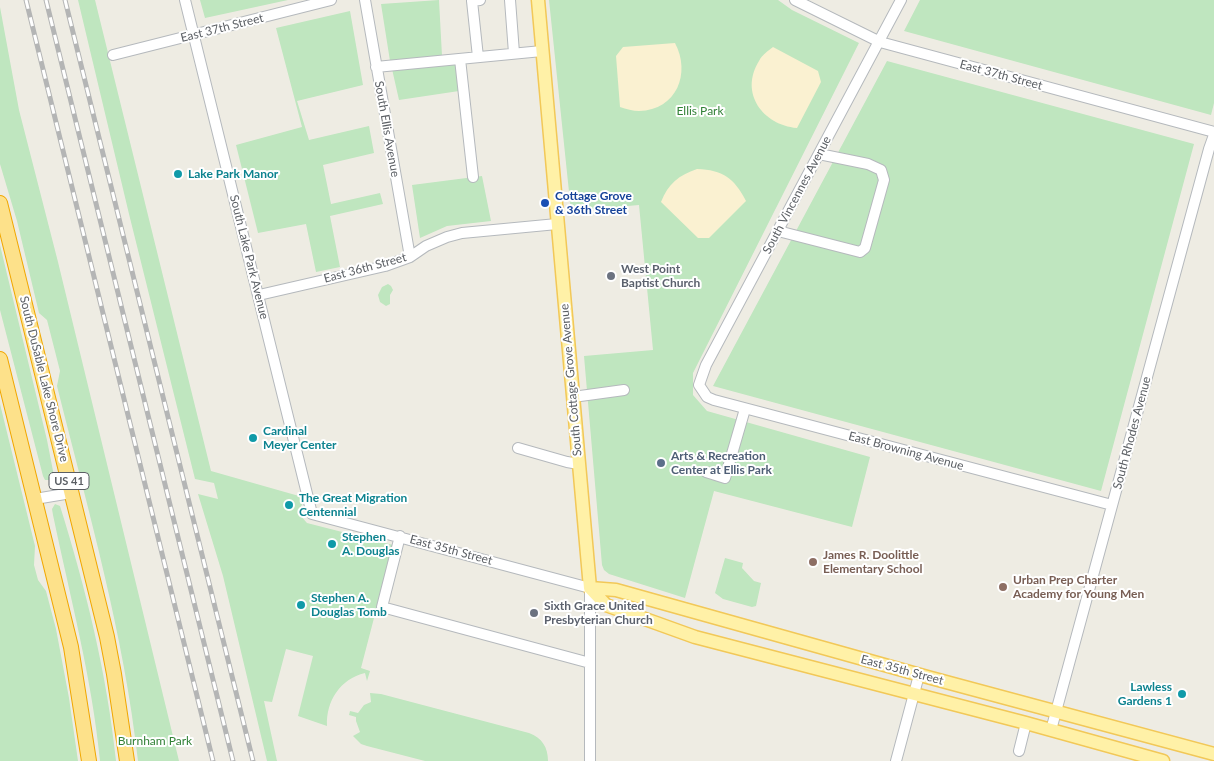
<!DOCTYPE html>
<style>
body{margin:0}
canvas{display:block;background:#eeece3}
</style>
<canvas width="1214" height="761"></canvas>
<script>
const ctx = document.querySelector('canvas').getContext('2d');
ctx.lineJoin = 'round';
function fillPath(path, color) { ctx.fillStyle = color; ctx.fill(path, 'evenodd'); }
function trace(path, color, width, dash) { ctx.strokeStyle = color; ctx.lineWidth = width; ctx.lineCap = dash ? 'butt' : 'round'; ctx.setLineDash(dash || []); ctx.stroke(path); }
function write(font, color, halo, rows, align = 'center') {
  ctx.font = font + ' Lato,sans-serif'; ctx.lineWidth = 4; ctx.setLineDash([]); ctx.textBaseline = 'middle'; ctx.strokeStyle = halo; ctx.fillStyle = color; for (const [text, x, y, turn = 0] of rows) {
    ctx.save(); ctx.translate(x, y); ctx.rotate((+turn || 0) * Math.PI / 180); ctx.textAlign = isNaN(turn) ? turn : align; if (halo) ctx.strokeText(text, 0, 0); ctx.fillText(text, 0, 0); ctx.restore();
  }
}
fillPath(new Path2D(`
 M 78,0 L 95,0 L 211,471 L 306,498 L 300,508 L 300,515 L 307,523 L 393,545 L 361,668 L 370,671 L 367,681 L 365,673 C 340,679 326,701 327,726 L 298,716 L 313,656 L 286,649 L 272,702 L 264,701 L 277,761 L 267,761 L 223,576 L 198,494 L 218,499 L 214,483 L 195,479 L 129,214 Z
 M 200,0 L 288,0 L 205,18 Z
 M 439,0 L 442,56 L 390,61 L 381,4 Z
 M 549,0 L 778,0 L 792,10 L 859,43 L 693,373 L 693,395 L 707,411 L 870,457 L 852,527 L 714,491 L 685,598 L 609,574 L 604,570 L 602,565 L 584,356 L 653,350 L 639,205 L 571,211 Z
 M 920,0 L 1214,0 L 1214,103 L 1211,115 L 904,31 Z
 M 0,7 L 19,110 L 58,262 L 179,761 L 138,761 C 124,634 88,510 57,386 L 60,371 L 47,320 L 39,313 L 17,221 L 0,164 Z
 M 350,11 L 363,85 L 297,101 L 309,140 L 369,126 L 374,153 L 323,165 L 331,204 L 380,193 L 383,204 L 330,216 L 340,267 L 316,272 L 306,224 L 258,233 L 236,145 L 302,127 L 276,28 Z
 M 887,61 L 1194,144 L 1101,491 L 713,386 Z
 M 456,63 L 459,91 L 399,100 L 392,69 Z
 M 482,176 L 491,221 L 447,226 L 420,238 L 412,185 Z
 M 0,245 L 47,440 L 54,476 L 52,480 L 45,480 L 43,476 L 0,310 Z
 M 388,284 L 391,286 L 393,290 L 390,295 L 390,304 L 386,306 L 380,302 L 378,295 L 382,287 Z
 M 0,404 L 35,546 L 34,565 L 38,580 L 46,591 L 56,629 L 69,698 L 78,761 L 0,761 Z
 M 55,504 L 60,506 C 86,589 107,674 116,761 L 100,761 C 92,678 70,597 53,515 L 52,509 Z
 M 725,558 L 743,563 L 742,568 L 754,581 L 761,583 L 756,606 L 752,607 L 723,599 L 715,593 Z
 M 370,693 L 381,694 L 529,733 C 542,738 548,747 548,761 L 425,761 L 367,746 L 361,744 L 353,736 L 360,732 L 356,721 L 356,717 L 349,715 L 350,711 L 358,713 L 364,705 L 371,702 Z`), '#bfe6bf');
fillPath(new Path2D(`
 M 675,43 C 691,73 677,110 639,111 C 633,111 626,109 620,107 L 616,56 L 623,47 Z
 M 773,47 L 818,71 L 821,82 L 797,128 C 763,125 739,93 759,61 C 762,55 768,51 773,47 Z
 M 697,169 C 723,170 734,178 746,201 L 709,238 L 698,238 L 661,202 C 668,184 679,175 697,169 Z`), '#faf1d1');
const minor = new Path2D(`
 M 185,0 L 312,514 L 590,588 L 590,761
 M 365,0 L 410,257
 M 510,0 L 514,53
 M 795,0 L 880,42 L 1214,132
 M 901,0 L 706,365 L 699,385 L 707,397 L 714,400 L 1112,505
 M 113,55 L 331,0
 M 478,57 L 472,1 L 480,0
 M 460,59 L 473,177
 M 376,67 L 542,51
 M 778,231 L 860,252 L 865,248 L 884,180 L 881,170 L 868,164 L 819,154
 M 259,295 L 385,266 L 410,257 L 426,246 L 447,237 L 462,233 L 557,224
 M 573,397 L 624,390
 M 518,448 L 567,462 L 579,464
 M 706,472 L 725,478 L 745,409
 M 35,499 L 71,493
 M 400,536 L 382,607 L 590,663
 M 1051,730 L 1209,149 L 1214,135
 M 1019,751 L 1026,723
 M 896,761 L 919,675`);
const major = new Path2D(`
 M 538,0 L 590,588
 M 590,588 L 616,590 L 931,678 L 1214,754
 M 590,588 L 606,605 L 695,637 L 1026,723 L 1163,761`);
const highway = new Path2D(`
 M 0,203 L 107,637 L 114,674 L 127,761
 M 0,359 L 71,647 L 89,761`);
trace(minor, '#b5b9bd', 12);
trace(major, '#f2c858', 15);
trace(highway, '#f1a700', 16);
trace(minor, '#fff', 10);
trace(major, '#fff1a7', 12);
trace(highway, '#fde18a', 14);
const rail = new Path2D(`
 M 26,0 L 213,761
 M 46,0 L 233,761
 M 65,0 L 253,761`);
trace(rail, '#b4b5b5', 5);
trace(rail, '#fff', 3, [9]);
for (const [x, y, r, color] of [
 [178,174,5,"#0f9aa8"],
 [545,203,5,"#1a4fb4"],
 [611,276,5,"#6b7280"],
 [253,438,5,"#0f9aa8"],
 [661,463,5,"#5c6f8a"],
 [289,505,5,"#0f9aa8"],
 [332,544,5,"#0f9aa8"],
 [813,562,5,"#8d6e63"],
 [1003,587,5,"#8d6e63"],
 [301,605,5,"#0f9aa8"],
 [534,613,5,"#6b7280"],
 [1182,694,5,"#0f9aa8"]
]) { const dot = new Path2D(); dot.arc(x, y, r, 0, 2 * Math.PI); ctx.fillStyle = color; ctx.fill(dot); trace(dot, '#fff', 2); }
for (const [x, y, w] of [
 [69,481,40]
]) { const box = new Path2D(); box.roundRect(x - w / 2, y - 8.5, w, 17, 4); ctx.fillStyle = '#fff'; ctx.fill(box); trace(box, '#5b5f64', 1); }
write('bold 11px', '#5b5f64', null, [
 ["US 41",69,481]
]);
write('12px', '#5b5f64', '#fff', [
 ["East 37th Street",222,28,-14],
 ["East 37th Street",1001,75,15],
 ["South Ellis Avenue",387,129,80],
 ["South Vincennes Avenue",797,195,-62],
 ["South Lake Park Avenue",249,257,76],
 ["East 36th Street",365,268,-15],
 ["South DuSable Lake Shore Drive",44,379,76],
 ["South Cottage Grove Avenue",571,380,-95],
 ["South Rhodes Avenue",1132,433,-75],
 ["East Browning Avenue",906,451,15],
 ["East 35th Street",451,550,15],
 ["East 35th Street",902,670,15]
]);
write('12px', '#338238', '#fff', [
 ["Ellis Park",700,111],
 ["Burnham Park",155,741]
]);
write('bold 12px', '#0d838f', '#fff', [
 ["Lake Park Manor",188,174],
 ["Cardinal",263,431],
 ["Meyer Center",263,445],
 ["The Great Migration",299,498],
 ["Centennial",299,512],
 ["Stephen",342,537],
 ["A. Douglas",342,551],
 ["Stephen A.",311,598],
 ["Douglas Tomb",311,612],
 ["Lawless",1172,687,"right"],
 ["Gardens 1",1172,701,"right"]
], 'left');
write('bold 12px', '#164399', '#fff', [
 ["Cottage Grove",555,196],
 ["& 36th Street",555,210]
], 'left');
write('bold 12px', '#5b616d', '#fff', [
 ["West Point",621,269],
 ["Baptist Church",621,283],
 ["Sixth Grace United",544,606],
 ["Presbyterian Church",544,620]
], 'left');
write('bold 12px', '#4e5e75', '#fff', [
 ["Arts & Recreation",671,456],
 ["Center at Ellis Park",671,470]
], 'left');
write('bold 12px', '#785e54', '#fff', [
 ["James R. Doolittle",823,555],
 ["Elementary School",823,569],
 ["Urban Prep Charter",1013,580],
 ["Academy for Young Men",1013,594]
], 'left');
</script>
